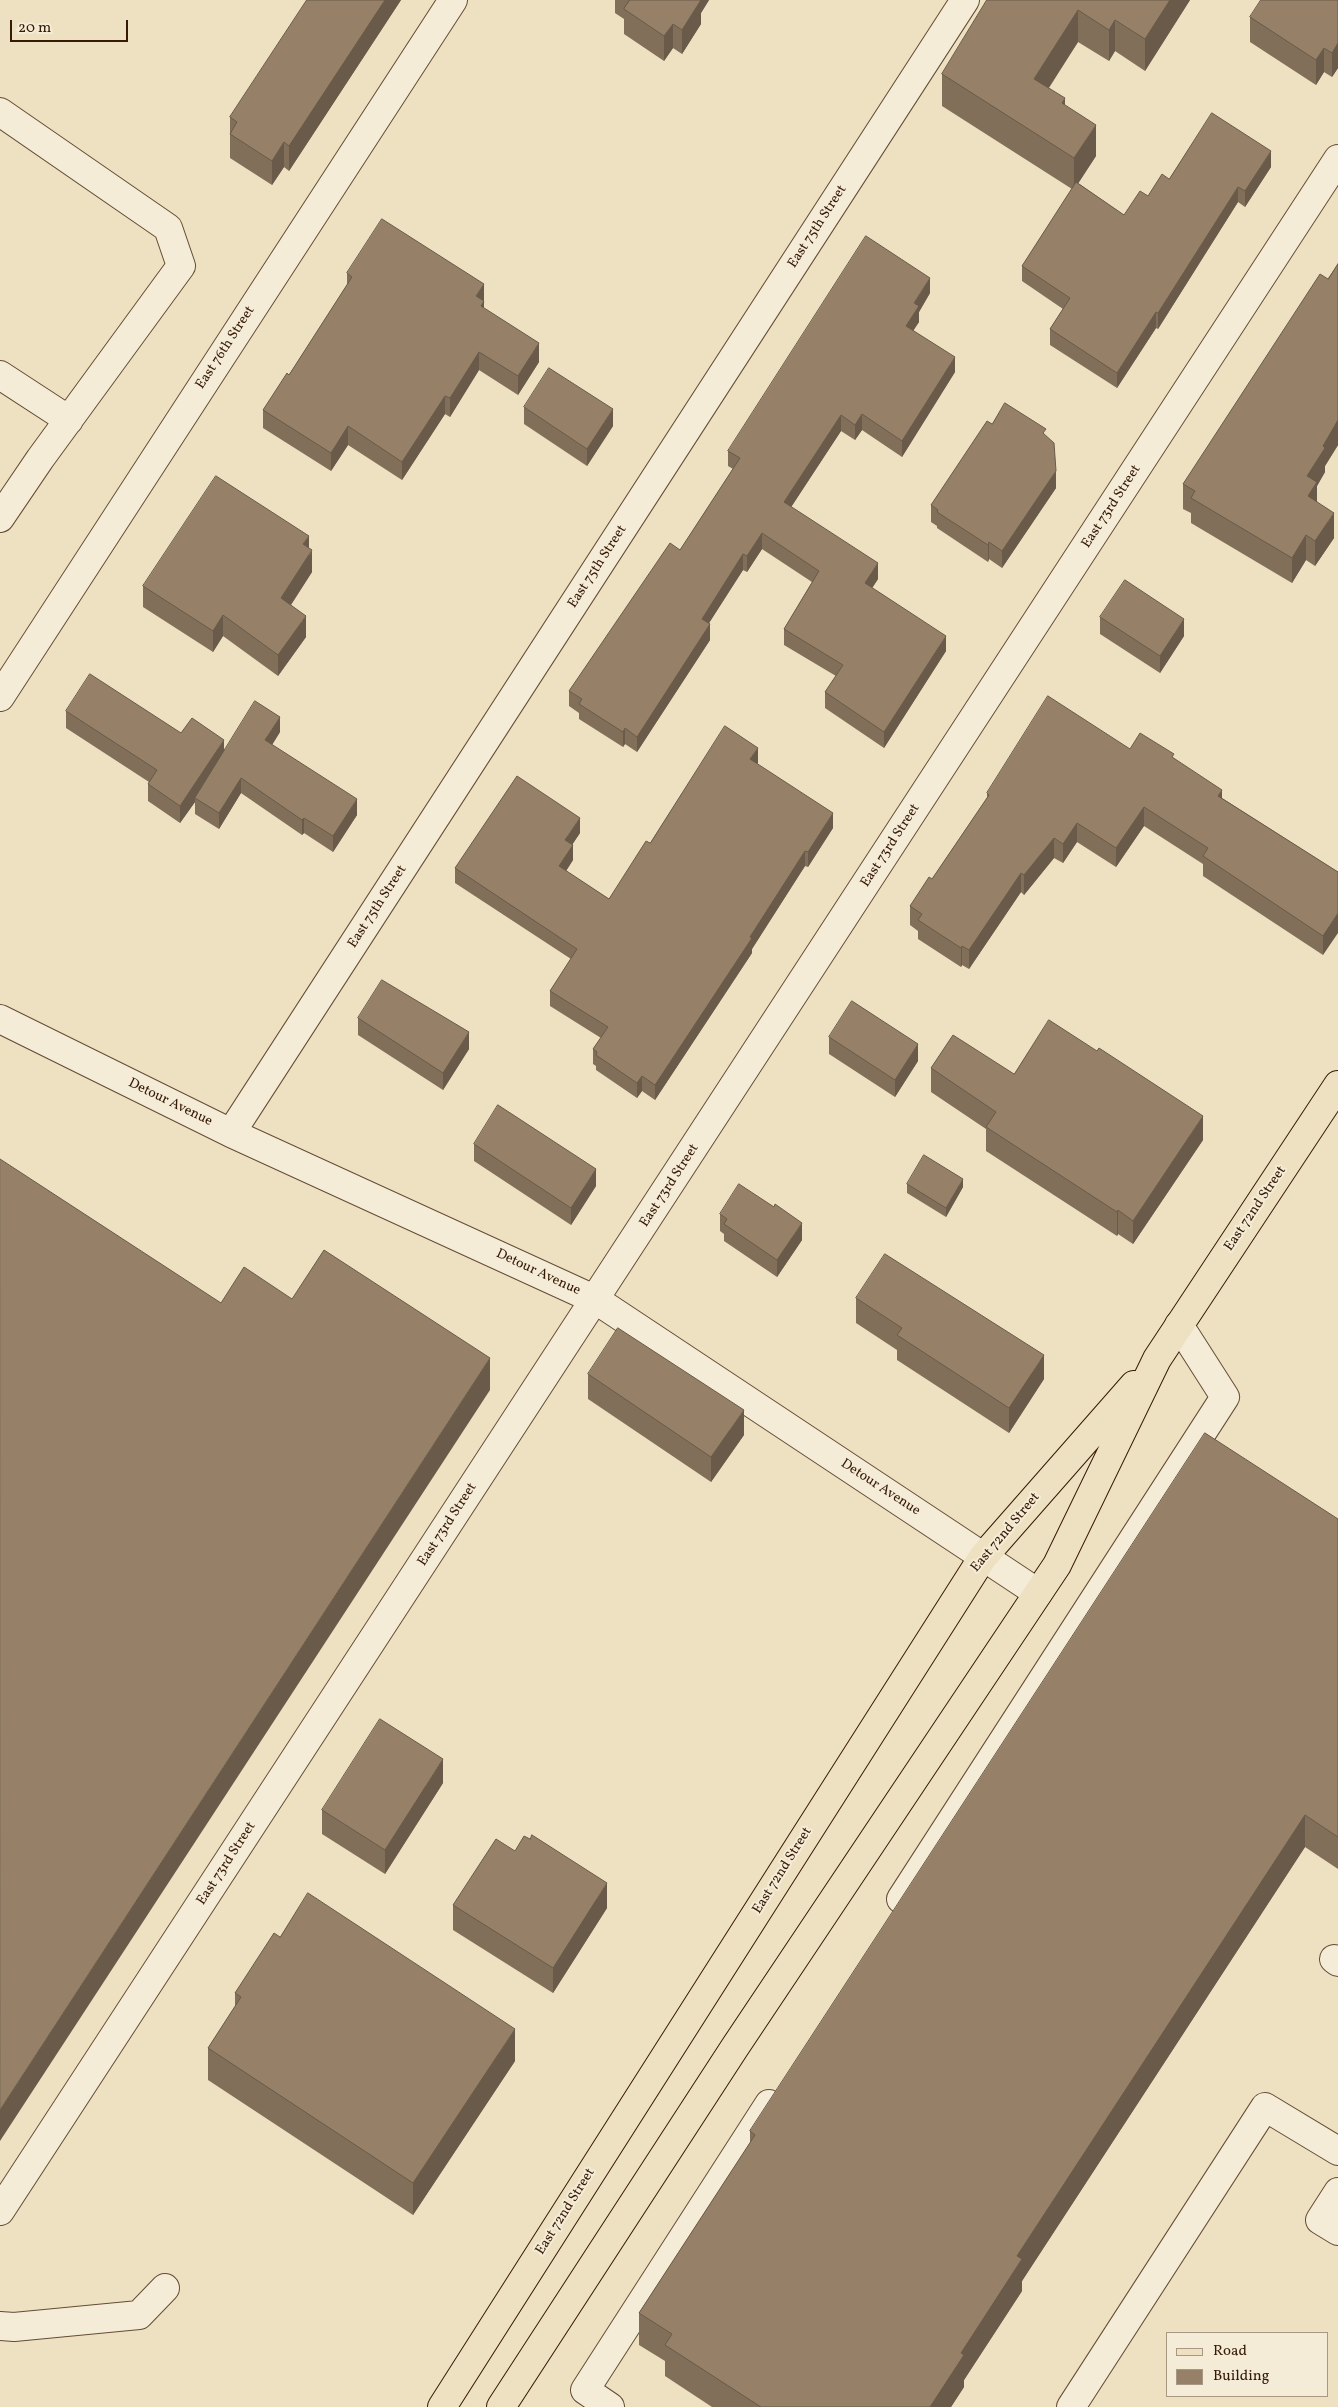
<!DOCTYPE html>
<style>
body{margin:0}
#map{position:relative;width:1338px;height:2407px;overflow:hidden;background:#eee1c2;font-family:Vollkorn,serif}
canvas{display:block}
.legend{position:absolute;left:1166px;top:2332px;width:162px;height:65px;box-sizing:border-box;background:#f4ecd7;border:1px solid #a89883;margin:0;padding:6px 9px;list-style:none;font-size:15px;color:#361a06}
.legend li{display:flex;align-items:center;gap:10px;height:25px}
.legend b{width:25px;border:1px solid #a89883}
.scale{position:absolute;left:10px;top:20px;width:118px;height:22px;box-sizing:border-box;border:2px solid #361a06;border-top:0;padding-left:6px;font-size:15px;line-height:18px;white-space:nowrap;color:#361a06;-webkit-text-stroke:4px #f4ecd7;paint-order:stroke}
</style>
<div id="map">
<canvas width="1338" height="2407"></canvas>
<ul class="legend">
<li><b style="height:6px;background:#eee1c2"></b>Road</li>
<li><b style="height:14px;background:#968168"></b>Building</li>
</ul>
<div class="scale">20 m</div>
</div>
<script>
const ctx = document.querySelector('canvas').getContext('2d');
ctx.lineJoin = 'round';
function trace(path, color, width, dash) { ctx.strokeStyle = color; ctx.lineWidth = width; ctx.lineCap = dash ? 'butt' : 'round'; ctx.setLineDash(dash || []); ctx.stroke(path); }
function fillPath(path, color) { ctx.fillStyle = color; ctx.fill(path, 'evenodd'); }
function write(font, color, halo, rows, align = 'center') {
  ctx.font = font + ' Vollkorn,serif'; ctx.lineWidth = 4; ctx.setLineDash([]); ctx.textBaseline = 'middle'; ctx.strokeStyle = halo; ctx.fillStyle = color; for (const [text, x, y, turn = 0] of rows) {
    ctx.save(); ctx.translate(x, y); ctx.rotate((+turn || 0) * Math.PI / 180); ctx.textAlign = isNaN(turn) ? turn : align; if (halo) ctx.strokeText(text, 0, 0); ctx.fillText(text, 0, 0); ctx.restore();
  }
}
const minor = new Path2D(`
 M 0,112 L 168,228 L 181,266 L 40,459 L 0,518
 M 0,375 L 69,420
 M 0,697 L 453,0
 M 0,1019 L 231,1133 L 596,1300 L 1038,1593
 M 231,1133 L 965,0
 M 901,1899 L 1225,1397 L 1179,1325
 M 1334,1959 L 1338,1962
 M 1338,2192 L 1320,2220 L 1338,2231
 M 0,2211 L 1338,159
 M 0,2326 L 14,2327 L 139,2315 L 165,2288
 M 610,2407 L 585,2390 L 769,2104
 M 1071,2407 L 1265,2107 L 1338,2151`);
const major = new Path2D(`
 M 442,2407 L 983,1557 L 1134,1385
 M 501,2407 L 735,2047 L 1057,1565 L 1157,1359 L 1338,1085`);
trace(minor, '#644c35', 30);
trace(major, '#361a06', 30);
trace(minor, '#f4ecd7', 28);
trace(major, '#eee1c2', 28);
fillPath(new Path2D(`
 M 307,0 L 401,0 L 289,171 L 284,167 L 272,185 L 230,158 L 230,117 Z
 M 615,0 L 709,0 L 701,13 L 701,24 L 682,54 L 673,48 L 664,61 L 624,34 L 624,19 L 615,13 Z
 M 987,0 L 1190,0 L 1145,71 L 1115,51 L 1109,61 L 1078,42 L 1049,88 L 1065,106 L 1096,156 L 1078,183 L 1124,215 L 1169,179 L 1271,167 L 1245,207 L 1238,202 L 1158,329 L 1156,328 L 1117,388 L 1050,345 L 1050,329 L 1063,309 L 1022,281 L 1022,266 L 1072,189 L 942,106 L 942,74 Z
 M 1338,0 L 1338,68 L 1332,77 L 1324,72 L 1316,85 L 1250,42 L 1250,17 Z
 M 1338,264 L 1338,445 L 1325,466 L 1325,472 L 1317,486 L 1317,501 L 1334,538 L 1315,566 L 1306,560 L 1292,583 L 1191,523 L 1191,513 L 1183,509 L 1183,484 Z
 M 347,273 L 484,309 L 539,362 L 518,395 L 479,370 L 450,417 L 445,414 L 402,480 L 348,445 L 331,471 L 263,428 L 263,410 L 289,375 L 347,285 Z
 M 930,293 L 919,312 L 919,322 L 913,330 L 955,372 L 902,457 L 862,430 L 855,440 L 841,431 L 791,507 L 878,579 L 872,588 L 946,651 L 884,748 L 825,708 L 825,692 L 836,676 L 784,645 L 784,629 L 812,582 L 762,549 L 747,572 L 743,570 L 709,623 L 710,640 L 637,752 L 625,744 L 623,747 L 579,719 L 579,713 L 569,706 L 569,691 L 680,550 L 733,469 L 728,466 L 728,451 Z
 M 524,407 L 613,426 L 587,466 L 524,424 Z
 M 992,424 L 1046,436 L 1056,488 L 1002,568 L 989,559 L 988,562 L 937,528 L 937,526 L 931,522 L 931,505 Z
 M 309,548 L 312,572 L 291,605 L 306,637 L 278,676 L 223,636 L 213,652 L 143,607 L 143,586 Z
 M 1100,617 L 1184,636 L 1160,673 L 1100,634 Z
 M 66,711 L 181,733 L 224,750 L 280,732 L 272,745 L 357,815 L 333,852 L 304,833 L 302,835 L 241,793 L 219,829 L 195,814 L 195,802 L 180,823 L 148,801 L 148,784 L 149,782 L 66,728 Z
 M 1130,749 L 1174,758 L 1222,798 L 1338,872 L 1323,955 L 1203,876 L 1203,864 L 1144,826 L 1116,867 L 1077,842 L 1063,863 L 1054,858 L 1024,895 L 1021,892 L 969,969 L 962,965 L 961,967 L 918,939 L 918,931 L 910,925 L 910,906 L 932,879 L 987,798 L 987,793 Z
 M 758,763 L 757,764 L 833,828 L 808,867 L 805,866 L 752,949 L 752,953 L 655,1100 L 642,1091 L 637,1098 L 596,1070 L 596,1066 L 593,1064 L 593,1049 L 601,1038 L 550,1006 L 550,991 L 571,959 L 455,883 L 455,868 L 580,833 L 572,845 L 573,860 L 566,871 L 609,899 L 650,843 Z
 M 358,1018 L 469,1049 L 443,1090 L 358,1035 Z
 M 829,1037 L 918,1061 L 895,1097 L 829,1054 Z
 M 931,1068 L 1014,1074 L 1203,1140 L 1133,1244 L 1118,1234 L 1117,1236 L 986,1151 L 986,1129 L 931,1092 Z
 M 474,1144 L 596,1186 L 571,1225 L 474,1161 Z
 M 907,1184 L 963,1187 L 946,1217 L 907,1193 Z
 M 720,1214 L 802,1240 L 777,1277 L 724,1241 L 724,1234 L 720,1231 Z
 M 856,1298 L 1044,1379 L 1009,1433 L 897,1360 L 897,1350 L 856,1323 Z
 M 588,1374 L 744,1435 L 711,1482 L 588,1399 Z
 M 1338,1519 L 1338,1869 L 1305,1847 L 1022,2281 L 1022,2291 L 964,2380 L 964,2387 L 951,2407 L 712,2407 L 665,2376 L 665,2361 L 639,2345 L 639,2313 L 750,2143 L 750,2131 Z
 M 443,1783 L 385,1874 L 322,1834 L 322,1810 Z
 M 530,1839 L 607,1908 L 553,1993 L 453,1930 L 453,1905 Z
 M 280,1937 L 515,2061 L 413,2215 L 208,2080 L 208,2048 L 235,2007 L 235,1993 Z`), '#816f59');
fillPath(new Path2D(`
 M 385,0 L 401,0 L 289,171 L 289,146 Z
 M 696,0 L 709,0 L 701,13 L 701,24 L 682,54 L 682,30 Z
 M 1170,0 L 1190,0 L 1145,71 L 1145,39 Z
 M 1078,10 L 1078,42 L 1034,110 L 1034,79 Z
 M 1115,20 L 1115,51 L 1109,61 L 1109,30 Z
 M 673,24 L 673,48 L 664,61 L 664,36 Z
 M 1338,43 L 1338,68 L 1332,77 L 1332,53 Z
 M 1324,48 L 1324,72 L 1316,85 L 1316,60 Z
 M 1065,98 L 1065,129 L 1062,103 Z
 M 1096,125 L 1096,156 L 1074,190 L 1074,158 Z
 M 284,142 L 284,167 L 272,185 L 272,161 Z
 M 1271,151 L 1271,167 L 1245,207 L 1245,191 Z
 M 1238,187 L 1238,202 L 1158,329 L 1158,313 Z
 M 930,278 L 930,293 L 919,312 L 919,322 L 906,342 L 906,326 L 914,303 Z
 M 484,284 L 484,320 L 476,296 Z
 M 1156,312 L 1156,328 L 1117,388 L 1117,373 Z
 M 539,343 L 539,362 L 518,395 L 518,376 Z
 M 479,352 L 479,370 L 450,417 L 450,398 Z
 M 955,357 L 955,372 L 902,457 L 902,441 Z
 M 445,396 L 445,414 L 402,480 L 402,462 Z
 M 613,409 L 613,426 L 587,466 L 587,449 Z
 M 862,414 L 862,430 L 855,440 L 855,425 Z
 M 841,415 L 841,431 L 784,518 L 784,502 Z
 M 1338,420 L 1338,445 L 1325,466 L 1325,472 L 1317,486 L 1317,507 L 1308,520 L 1307,476 L 1323,446 Z
 M 348,426 L 348,445 L 331,471 L 331,453 Z
 M 1056,471 L 1056,488 L 1002,568 L 1002,551 Z
 M 1334,513 L 1334,538 L 1315,566 L 1315,541 Z
 M 762,533 L 762,549 L 747,572 L 747,556 Z
 M 1306,535 L 1306,560 L 1292,583 L 1292,558 Z
 M 309,536 L 309,556 L 312,550 L 312,572 L 281,620 L 281,598 L 303,544 Z
 M 989,542 L 989,559 L 988,562 L 988,545 Z
 M 743,554 L 743,570 L 702,634 L 702,619 Z
 M 878,563 L 878,579 L 865,599 L 865,583 Z
 M 223,615 L 223,636 L 213,652 L 213,631 Z
 M 306,616 L 306,637 L 278,676 L 278,655 Z
 M 1184,619 L 1184,636 L 1160,673 L 1160,656 Z
 M 710,624 L 710,640 L 637,752 L 637,737 Z
 M 946,636 L 946,651 L 884,748 L 884,732 Z
 M 280,717 L 280,732 L 265,756 L 265,740 Z
 M 625,728 L 625,744 L 623,747 L 623,732 Z
 M 224,740 L 224,757 L 195,798 L 195,802 L 180,823 L 180,806 Z
 M 758,748 L 758,763 L 750,774 L 750,759 Z
 M 241,778 L 241,793 L 219,829 L 219,813 Z
 M 1222,790 L 1222,809 L 1218,796 Z
 M 357,799 L 357,815 L 333,852 L 333,836 Z
 M 1144,807 L 1144,826 L 1116,867 L 1116,848 Z
 M 833,813 L 833,828 L 808,867 L 808,852 Z
 M 304,818 L 304,833 L 302,835 L 302,820 Z
 M 580,818 L 580,833 L 565,855 L 565,840 Z
 M 1077,823 L 1077,842 L 1063,863 L 1063,844 Z
 M 1054,838 L 1054,858 L 1024,895 L 1024,875 Z
 M 573,845 L 573,860 L 559,882 L 559,866 Z
 M 805,851 L 805,866 L 752,949 L 752,953 L 655,1100 L 655,1085 Z
 M 1021,873 L 1021,892 L 969,969 L 969,950 Z
 M 1338,913 L 1338,933 L 1323,955 L 1323,936 Z
 M 962,946 L 962,965 L 961,967 L 961,948 Z
 M 469,1032 L 469,1049 L 443,1090 L 443,1073 Z
 M 918,1044 L 918,1061 L 895,1097 L 895,1080 Z
 M 642,1076 L 642,1091 L 637,1098 L 637,1083 Z
 M 1203,1116 L 1203,1140 L 1133,1244 L 1133,1221 Z
 M 596,1169 L 596,1186 L 571,1225 L 571,1208 Z
 M 963,1179 L 963,1187 L 946,1217 L 946,1208 Z
 M 1118,1210 L 1118,1234 L 1117,1236 L 1117,1212 Z
 M 802,1223 L 802,1240 L 777,1277 L 777,1260 Z
 M 1044,1355 L 1044,1379 L 1009,1433 L 1009,1408 Z
 M 490,1358 L 490,1390 L 0,2141 L 0,2110 Z
 M 744,1410 L 744,1435 L 711,1482 L 711,1457 Z
 M 443,1759 L 443,1783 L 385,1874 L 385,1850 Z
 M 1305,1815 L 1305,1847 L 1022,2281 L 1022,2291 L 964,2380 L 964,2387 L 951,2407 L 930,2407 L 1017,2256 Z
 M 607,1883 L 607,1908 L 553,1993 L 553,1968 Z
 M 515,2029 L 515,2061 L 413,2215 L 413,2183 Z`), '#695a49');
const building = new Path2D(`
 M 307,0 L 385,0 L 289,146 L 284,142 L 272,161 L 230,134 L 237,122 L 230,117 Z
 M 630,0 L 701,0 L 682,30 L 673,24 L 664,36 L 624,9 Z
 M 987,0 L 1170,0 L 1145,39 L 1115,20 L 1109,30 L 1078,10 L 1034,79 L 1065,98 L 1062,103 L 1096,125 L 1074,158 L 942,74 Z
 M 1261,0 L 1338,0 L 1338,43 L 1332,53 L 1324,48 L 1316,60 L 1250,17 Z
 M 1212,113 L 1271,151 L 1245,191 L 1238,187 L 1158,313 L 1156,312 L 1117,373 L 1050,329 L 1070,298 L 1022,266 L 1076,182 L 1124,215 L 1140,191 L 1148,196 L 1162,174 L 1169,179 Z
 M 382,219 L 484,284 L 476,296 L 484,301 L 481,306 L 539,343 L 518,376 L 479,352 L 450,398 L 445,396 L 402,462 L 348,426 L 331,453 L 263,410 L 287,373 L 289,375 L 352,277 L 347,273 Z
 M 866,236 L 930,278 L 914,303 L 919,306 L 906,326 L 955,357 L 902,441 L 862,414 L 855,425 L 841,415 L 784,502 L 878,563 L 865,583 L 946,636 L 884,732 L 825,692 L 843,665 L 784,629 L 819,571 L 762,533 L 747,556 L 743,554 L 702,619 L 710,624 L 637,737 L 625,728 L 623,732 L 579,704 L 582,699 L 569,691 L 670,543 L 680,550 L 740,458 L 728,451 Z
 M 1338,264 L 1338,420 L 1323,446 L 1325,448 L 1307,476 L 1317,482 L 1308,496 L 1334,513 L 1315,541 L 1306,535 L 1292,558 L 1191,498 L 1195,491 L 1183,484 L 1320,274 L 1328,279 Z
 M 549,368 L 613,409 L 587,449 L 524,407 Z
 M 1005,403 L 1046,429 L 1043,433 L 1054,443 L 1056,471 L 1002,551 L 989,542 L 988,545 L 937,512 L 938,510 L 931,505 L 987,421 L 992,424 Z
 M 216,476 L 309,536 L 303,544 L 312,550 L 281,598 L 306,616 L 278,655 L 223,615 L 213,631 L 143,586 Z
 M 1125,580 L 1184,619 L 1160,656 L 1100,617 Z
 M 90,674 L 181,733 L 192,718 L 224,740 L 180,806 L 148,784 L 157,770 L 66,711 Z
 M 1048,696 L 1130,749 L 1140,733 L 1174,754 L 1172,757 L 1222,790 L 1218,796 L 1338,872 L 1338,913 L 1323,936 L 1203,856 L 1208,848 L 1144,807 L 1116,848 L 1077,823 L 1063,844 L 1054,838 L 1024,875 L 1021,873 L 969,950 L 962,946 L 961,948 L 918,920 L 922,914 L 910,906 L 929,877 L 932,879 L 989,795 L 987,793 Z
 M 255,701 L 280,717 L 265,740 L 357,799 L 333,836 L 304,818 L 302,820 L 241,778 L 219,813 L 195,798 Z
 M 725,726 L 758,748 L 750,759 L 833,813 L 808,852 L 805,851 L 750,937 L 752,938 L 655,1085 L 642,1076 L 637,1083 L 596,1055 L 597,1052 L 593,1049 L 608,1027 L 550,991 L 577,949 L 455,868 L 517,776 L 580,818 L 565,840 L 573,845 L 559,866 L 609,899 L 646,841 L 650,843 Z
 M 382,980 L 469,1032 L 443,1073 L 358,1018 Z
 M 852,1001 L 918,1044 L 895,1080 L 829,1037 Z
 M 1049,1020 L 1097,1051 L 1099,1048 L 1203,1116 L 1133,1221 L 1118,1210 L 1117,1212 L 986,1127 L 996,1112 L 931,1068 L 953,1035 L 1014,1074 Z
 M 498,1105 L 596,1169 L 571,1208 L 474,1144 Z
 M 924,1155 L 963,1179 L 946,1208 L 907,1184 Z
 M 0,1159 L 221,1303 L 244,1267 L 292,1299 L 324,1250 L 490,1358 L 0,2110 Z
 M 739,1184 L 774,1207 L 775,1204 L 802,1223 L 777,1260 L 724,1224 L 727,1219 L 720,1214 Z
 M 885,1254 L 1044,1355 L 1009,1408 L 897,1335 L 902,1328 L 856,1298 Z
 M 618,1328 L 744,1410 L 711,1457 L 588,1374 Z
 M 1205,1433 L 1338,1519 L 1338,1837 L 1305,1815 L 1017,2256 L 1022,2259 L 961,2353 L 964,2355 L 930,2407 L 761,2407 L 665,2345 L 672,2334 L 639,2313 L 755,2135 L 750,2131 Z
 M 380,1719 L 443,1759 L 385,1850 L 322,1810 Z
 M 532,1835 L 607,1883 L 553,1968 L 453,1905 L 496,1839 L 515,1851 L 524,1836 L 530,1839 Z
 M 308,1893 L 515,2029 L 413,2183 L 208,2048 L 241,1997 L 235,1993 L 274,1933 L 280,1937 Z`);
fillPath(building, '#968168');
trace(building, '#695a49', 1);
write('14px', '#361a06', '#f4ecd7', [
 ["East 75th Street",818,227,-57],
 ["East 76th Street",226,348,-57],
 ["East 73rd Street",1112,507,-57],
 ["East 75th Street",598,567,-57],
 ["East 73rd Street",891,846,-57],
 ["East 75th Street",378,907,-57],
 ["Detour Avenue",170,1103,26],
 ["East 73rd Street",670,1186,-57],
 ["East 72nd Street",1256,1209,-56],
 ["Detour Avenue",538,1273,25],
 ["Detour Avenue",880,1488,33],
 ["East 73rd Street",448,1525,-57],
 ["East 72nd Street",1006,1533,-50],
 ["East 73rd Street",227,1864,-57],
 ["East 72nd Street",783,1871,-58],
 ["East 72nd Street",566,2212,-58]
]);
</script>
